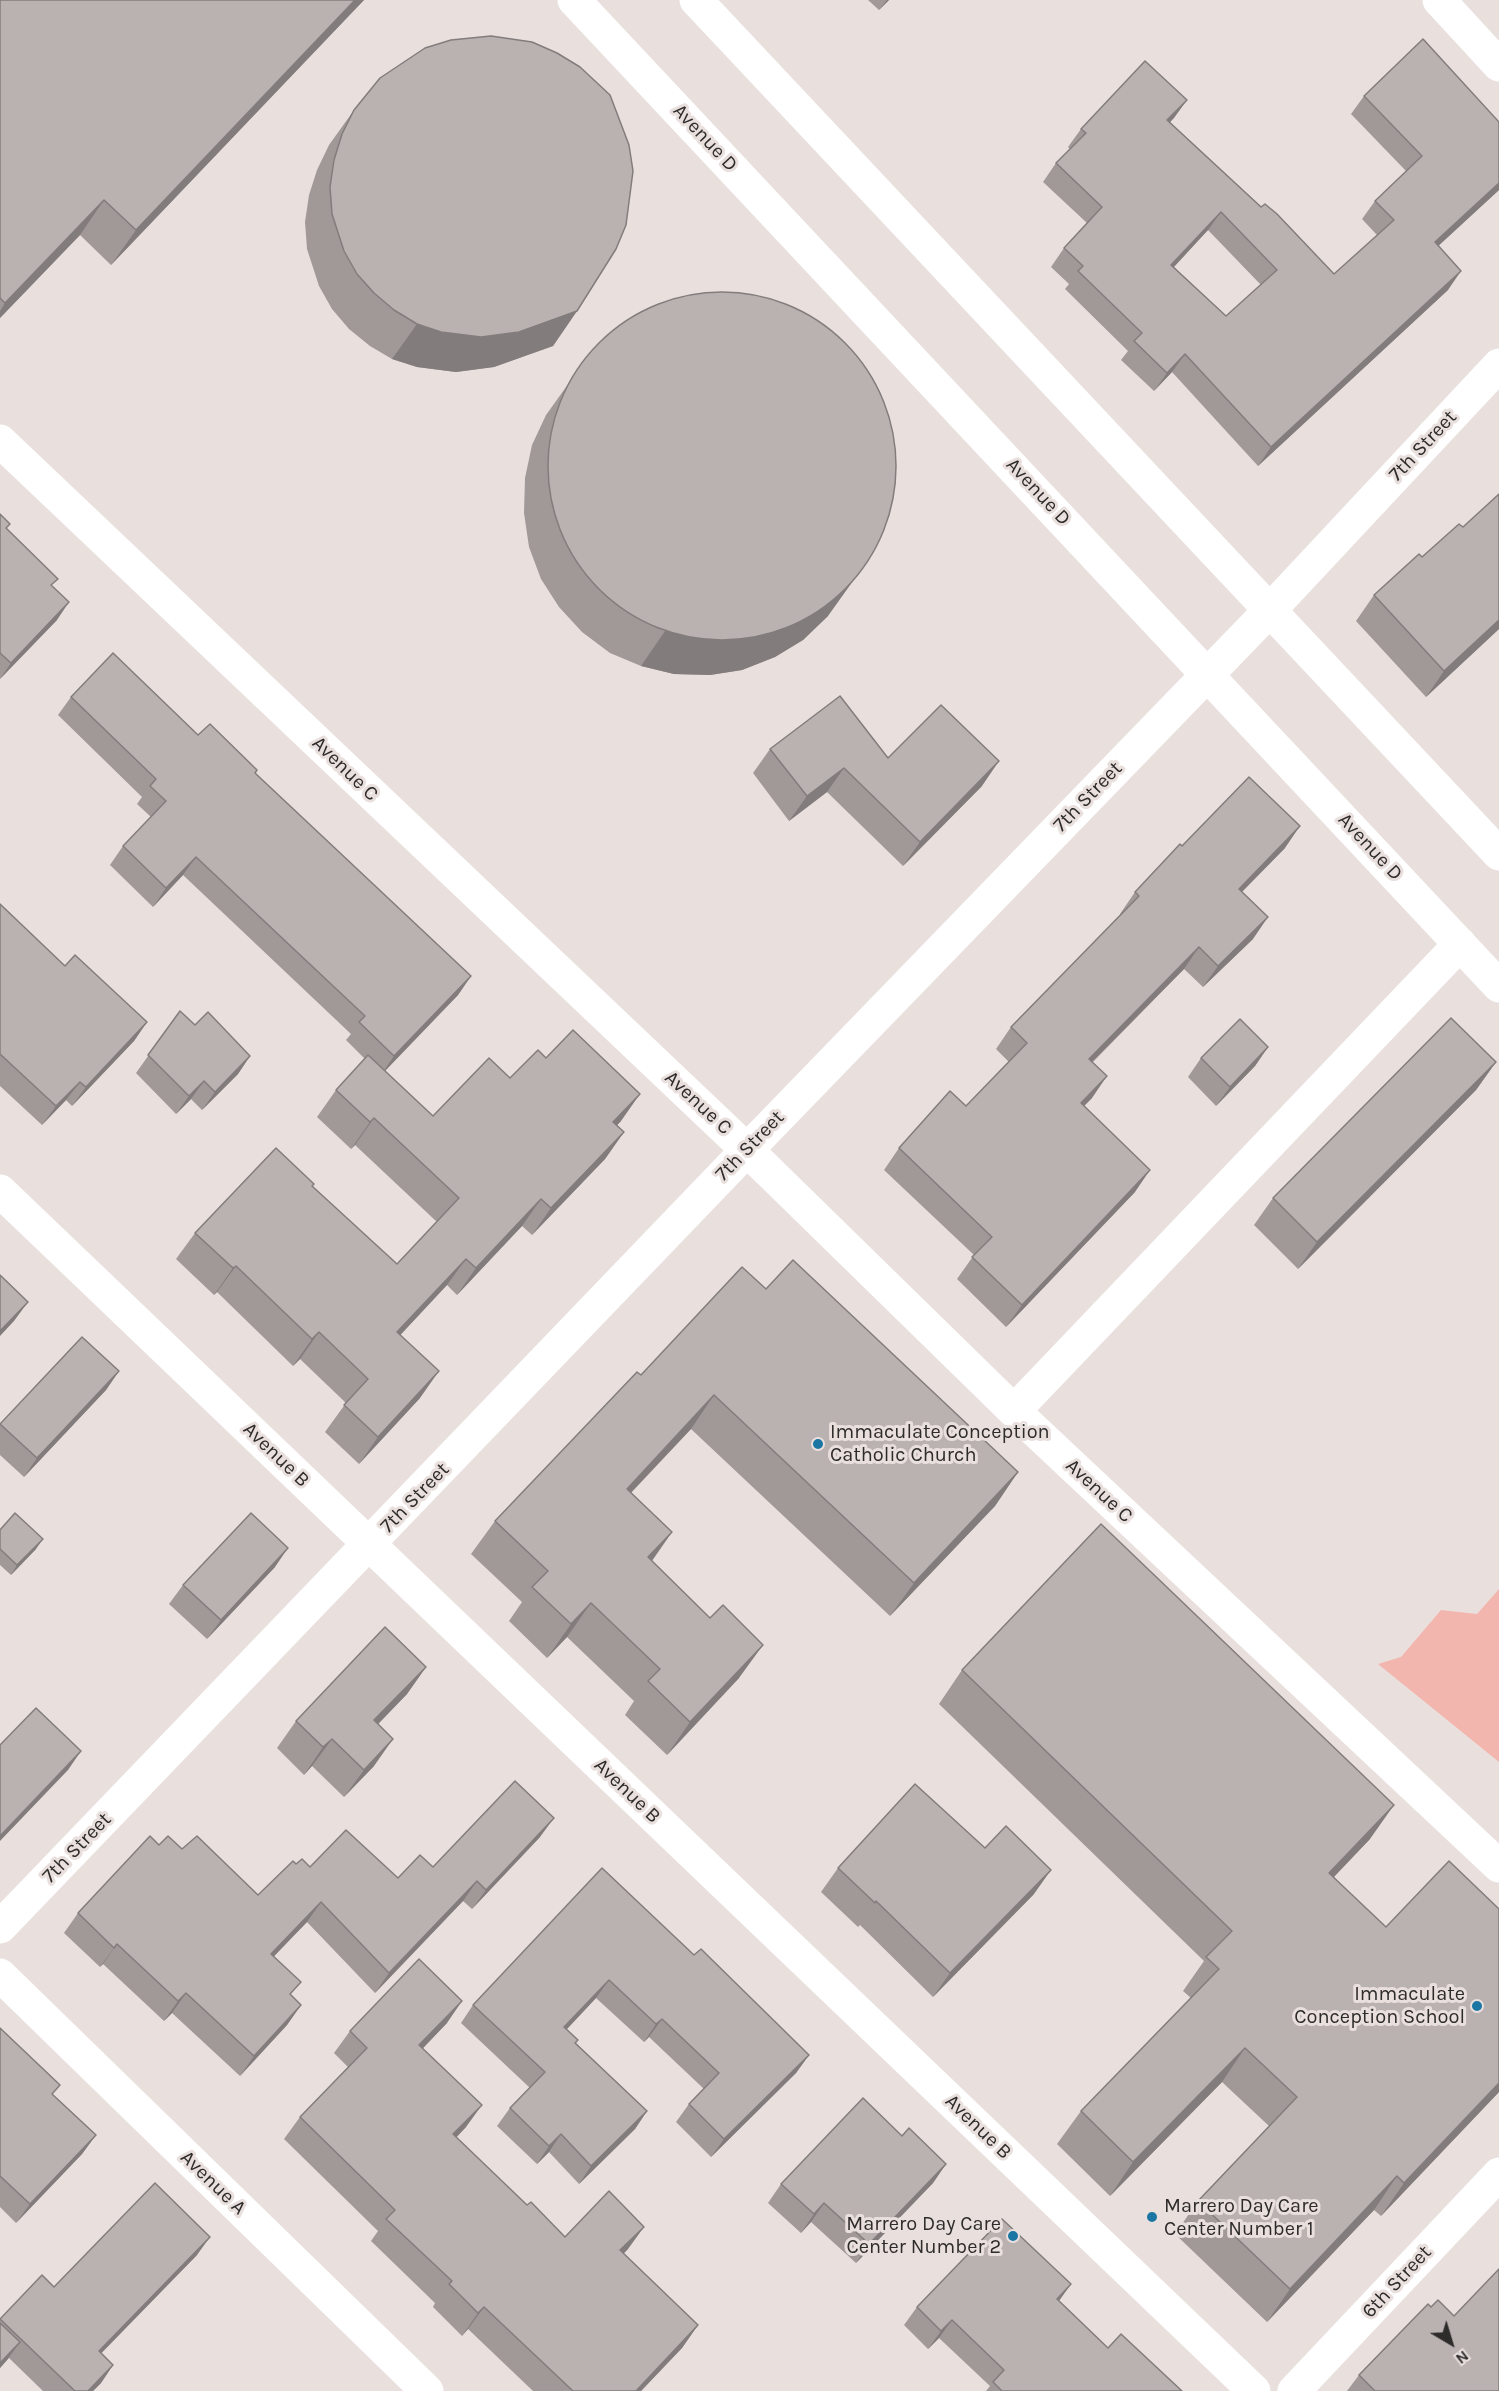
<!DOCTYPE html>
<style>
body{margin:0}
#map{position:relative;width:1499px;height:2391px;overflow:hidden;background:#e9e0de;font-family:Karla,sans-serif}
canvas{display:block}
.north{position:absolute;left:1421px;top:2313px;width:60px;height:60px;-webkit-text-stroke:4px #e9e0de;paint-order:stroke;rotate:142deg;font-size:16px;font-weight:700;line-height:24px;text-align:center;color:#2e2b2b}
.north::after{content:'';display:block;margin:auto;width:21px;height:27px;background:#2e2b2b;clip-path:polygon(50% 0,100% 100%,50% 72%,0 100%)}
</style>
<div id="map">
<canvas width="1499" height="2391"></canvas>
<div class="north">N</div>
</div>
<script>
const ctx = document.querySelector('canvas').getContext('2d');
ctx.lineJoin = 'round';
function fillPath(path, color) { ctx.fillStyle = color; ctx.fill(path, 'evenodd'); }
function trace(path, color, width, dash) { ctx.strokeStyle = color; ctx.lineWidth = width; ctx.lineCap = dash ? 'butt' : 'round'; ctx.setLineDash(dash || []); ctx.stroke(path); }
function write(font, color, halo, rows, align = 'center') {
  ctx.font = font + ' Karla,sans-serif'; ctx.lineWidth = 6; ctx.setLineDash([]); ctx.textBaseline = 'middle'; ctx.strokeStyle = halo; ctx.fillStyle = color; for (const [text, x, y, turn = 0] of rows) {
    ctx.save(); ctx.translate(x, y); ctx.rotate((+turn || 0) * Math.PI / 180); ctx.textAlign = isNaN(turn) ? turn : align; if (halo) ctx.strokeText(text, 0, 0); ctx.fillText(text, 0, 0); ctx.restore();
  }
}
fillPath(new Path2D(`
 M 1499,1589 L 1499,1762 L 1378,1664 L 1401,1657 L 1441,1610 L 1477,1614 Z`), '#f3b6ae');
trace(new Path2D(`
 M 1439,0 L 1499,65
 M 0,441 L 747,1150 L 1014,1411 L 1499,1866
 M 0,1191 L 1254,2391
 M 1014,1411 L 1460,944
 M 1294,2391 L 1499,2174`), '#fff', 33);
trace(new Path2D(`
 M 574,0 L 1499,986
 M 696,0 L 1499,854
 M 0,1927 L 747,1150 L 1270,610 L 1499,365
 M 0,1975 L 427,2391`), '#fff', 33);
fillPath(new Path2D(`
 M 0,0 L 364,0 L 111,265 L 80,235 L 0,318 Z
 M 868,0 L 889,0 L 879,10 Z
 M 1364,96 L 1499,122 L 1499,190 L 1438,246 L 1448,290 L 1258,466 L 1172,372 L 1154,391 L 1121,360 L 1128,351 L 1065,289 L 1069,284 L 1051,267 L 1064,248 L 1087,223 L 1043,182 L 1056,163 L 1070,149 L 1068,147 L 1081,129 L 1187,100 L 1170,122 L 1334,274 L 1377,235 L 1362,219 L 1375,201 L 1406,171 L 1351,114 ZM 1208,230 L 1261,285 L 1226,316 L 1174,267 Z
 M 354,110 L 577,311 L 553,346 L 494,367 L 456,372 L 417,367 L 392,359 L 370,346 L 349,329 L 332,309 L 319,286 L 307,249 L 305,222 L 309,195 L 317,170 L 329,145 Z
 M 571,380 L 828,616 L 803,640 L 775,657 L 742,670 L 710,675 L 674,674 L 641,666 L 610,653 L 582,632 L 559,607 L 541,579 L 529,547 L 524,513 L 525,478 L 532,445 L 546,415 Z
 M 0,514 L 6,529 L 52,586 L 57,620 L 0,679 Z
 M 1463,527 L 1499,629 L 1426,697 L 1356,621 L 1374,595 L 1422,557 Z
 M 71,697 L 198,735 L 257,770 L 255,773 L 471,976 L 458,995 L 385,1071 L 433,1116 L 510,1078 L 546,1058 L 621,1121 L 617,1125 L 624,1132 L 605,1159 L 532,1235 L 522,1226 L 457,1295 L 447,1285 L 400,1335 L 420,1398 L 359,1464 L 325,1432 L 346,1403 L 300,1359 L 293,1366 L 217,1292 L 214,1295 L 176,1259 L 195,1233 L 312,1186 L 397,1264 L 437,1222 L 355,1145 L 351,1149 L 317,1117 L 336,1090 L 365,1059 L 346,1040 L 351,1034 L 183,875 L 153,907 L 110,865 L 123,846 L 151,817 L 137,804 L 142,797 L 58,715 Z
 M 770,749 L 888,758 L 982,786 L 903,866 L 827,792 L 789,821 L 753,773 Z
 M 1182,846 L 1285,848 L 1242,892 L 1253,939 L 1203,987 L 1184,969 L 1093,1062 L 1092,1098 L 1084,1106 L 1135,1192 L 1006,1327 L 957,1279 L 974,1255 L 884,1170 L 899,1148 L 966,1106 L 1009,1062 L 996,1049 L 1011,1027 L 1121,915 L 1120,914 L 1135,892 Z
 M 0,904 L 65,966 L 147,1022 L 134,1041 L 72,1106 L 66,1100 L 42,1125 L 0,1086 Z
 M 180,1011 L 195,1025 L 250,1056 L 238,1074 L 202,1110 L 191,1099 L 176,1114 L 136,1073 Z
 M 1268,1047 L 1255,1066 L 1216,1106 L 1188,1077 L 1201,1058 Z
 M 1496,1062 L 1476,1090 L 1298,1269 L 1254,1225 L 1273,1198 Z
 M 766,1289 L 1018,1472 L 995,1506 L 890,1616 L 691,1429 L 631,1493 L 672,1532 L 652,1561 L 739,1678 L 667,1755 L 625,1715 L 634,1701 L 567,1637 L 547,1658 L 509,1621 L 522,1602 L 471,1554 L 495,1521 L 641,1375 Z
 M 82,1337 L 119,1371 L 106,1390 L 24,1477 L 0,1455 L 0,1425 Z
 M 0,1530 L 36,1549 L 11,1575 L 0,1565 Z
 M 275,1567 L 207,1639 L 169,1604 L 183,1585 Z
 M 426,1667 L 407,1694 L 378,1724 L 374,1766 L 344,1797 L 312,1766 L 304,1775 L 277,1748 L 296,1721 Z
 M 962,1670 L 1370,1839 L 1334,1877 L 1499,2092 L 1381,2216 L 1374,2210 L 1267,2322 L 1175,2234 L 1198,2201 L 1269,2126 L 1222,2082 L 1110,2196 L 1057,2144 L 1081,2111 L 1191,1998 L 1183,1991 L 1204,1961 L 939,1704 Z
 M 540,1837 L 472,1909 L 463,1901 L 375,1993 L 307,1922 L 273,1957 L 291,1996 L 301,2005 L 287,2025 L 240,2076 L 172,2013 L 164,2021 L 103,1964 L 100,1967 L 64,1933 L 78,1913 L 159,1845 L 182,1849 L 258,1895 L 296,1864 L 310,1867 L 398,1878 L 433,1867 Z
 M 985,1848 L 1034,1894 L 933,1997 L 860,1925 L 858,1927 L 821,1892 L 838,1868 Z
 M 694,1955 L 809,2055 L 796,2073 L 711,2157 L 676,2122 L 689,2104 L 704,2089 L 649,2037 L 644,2042 L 596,1998 L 566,2030 L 576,2043 L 647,2111 L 635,2129 L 579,2184 L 549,2152 L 537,2164 L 497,2126 L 510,2108 L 530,2088 L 461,2023 L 473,2005 Z
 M 447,2023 L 423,2048 L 466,2127 L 456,2138 L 527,2205 L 565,2237 L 628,2249 L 623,2254 L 698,2325 L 682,2348 L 641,2391 L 533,2391 L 468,2329 L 462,2336 L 433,2307 L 435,2303 L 371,2241 L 378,2231 L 284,2139 L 300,2117 L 348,2067 L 334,2053 L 350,2031 Z
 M 0,2028 L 53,2095 L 96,2135 L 82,2154 L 16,2223 L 0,2207 Z
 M 902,2136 L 946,2164 L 933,2183 L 856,2263 L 811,2222 L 801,2233 L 768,2203 L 781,2184 Z
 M 197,2255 L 101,2353 L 113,2365 L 101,2383 L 93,2391 L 43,2391 L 9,2358 L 0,2368 L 0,2319 L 54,2287 Z
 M 1071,2284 L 1059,2301 L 1108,2348 L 1182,2391 L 986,2391 L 990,2386 L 939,2338 L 928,2349 L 904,2325 L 917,2307 Z
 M 1431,2307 L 1454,2316 L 1499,2391 L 1347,2391 L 1359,2375 Z`), '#a09998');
fillPath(new Path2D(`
 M 355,0 L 364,0 L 111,265 L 136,230 Z
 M 887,0 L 889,0 L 879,10 Z
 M 1187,100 L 1174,118 L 1154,139 L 1167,120 Z
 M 1499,183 L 1499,190 L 1422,261 L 1435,242 Z
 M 104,200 L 80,235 L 0,318 L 0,311 L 5,303 Z
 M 1221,212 L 1208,230 L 1158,284 L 1171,265 Z
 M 1461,271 L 1448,290 L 1258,466 L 1271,447 Z
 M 577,311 L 553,346 L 494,367 L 456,372 L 417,367 L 392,359 L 417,324 Z
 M 1185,354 L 1172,372 L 1154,391 L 1167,373 Z
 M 873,553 L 828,616 L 803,640 L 775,657 L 742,670 L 710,675 L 674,674 L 641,666 L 665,631 Z
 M 69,602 L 57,620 L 0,679 L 11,663 Z
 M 1499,620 L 1499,629 L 1426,697 L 1444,671 Z
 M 999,761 L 982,786 L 903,866 L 920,842 Z
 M 844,768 L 827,792 L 789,821 L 807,796 Z
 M 1300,826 L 1285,848 L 1224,910 L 1239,889 Z
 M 196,857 L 183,875 L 153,907 L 166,888 Z
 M 1268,917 L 1253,939 L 1203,987 L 1218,966 Z
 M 1199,947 L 1184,969 L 1074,1080 L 1089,1059 Z
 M 471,976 L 458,995 L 381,1075 L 394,1056 Z
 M 147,1022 L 134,1041 L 72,1106 L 86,1087 Z
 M 1268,1047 L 1255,1066 L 1216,1106 L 1230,1087 Z
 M 250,1056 L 238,1074 L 202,1110 L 215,1092 Z
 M 1496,1062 L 1476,1090 L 1298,1269 L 1317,1242 Z
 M 1107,1076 L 1092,1098 L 1065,1125 L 1081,1103 Z
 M 204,1081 L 191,1099 L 176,1114 L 189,1096 Z
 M 80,1082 L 66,1100 L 42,1125 L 56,1106 Z
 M 640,1094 L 621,1121 L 595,1149 L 613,1122 Z
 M 374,1118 L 355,1145 L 351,1149 L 370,1122 Z
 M 624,1132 L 605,1159 L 532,1235 L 551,1208 Z
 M 1150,1170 L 1135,1192 L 1006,1327 L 1022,1305 Z
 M 541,1199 L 522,1226 L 457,1295 L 476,1268 Z
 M 466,1259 L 447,1285 L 378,1359 L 397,1332 Z
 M 236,1266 L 217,1292 L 214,1295 L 233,1268 Z
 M 28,1302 L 14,1321 L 0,1336 L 0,1331 Z
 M 319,1332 L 300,1359 L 293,1366 L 312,1339 Z
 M 119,1371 L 106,1390 L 24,1477 L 37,1458 Z
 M 439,1371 L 420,1398 L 359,1464 L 378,1437 Z
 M 714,1395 L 691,1429 L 603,1522 L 627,1489 Z
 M 1018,1472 L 995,1506 L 890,1616 L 914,1583 Z
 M 672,1532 L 648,1566 L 648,1557 Z
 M 43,1539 L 36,1549 L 11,1575 L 17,1565 Z
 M 288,1548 L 275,1567 L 207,1639 L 221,1620 Z
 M 591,1603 L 567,1637 L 547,1658 L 571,1624 Z
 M 763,1645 L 739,1678 L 667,1755 L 690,1722 Z
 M 426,1667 L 407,1694 L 355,1748 L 374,1720 Z
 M 332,1739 L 312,1766 L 304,1775 L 323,1747 Z
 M 393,1739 L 374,1766 L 344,1797 L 364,1770 Z
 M 81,1751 L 68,1770 L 0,1841 L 0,1836 Z
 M 1394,1805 L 1370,1839 L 1306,1906 L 1329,1873 Z
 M 554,1818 L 540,1837 L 472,1909 L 486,1890 Z
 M 1051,1870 L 1034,1894 L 933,1997 L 950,1973 Z
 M 477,1881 L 463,1901 L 375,1993 L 389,1973 Z
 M 321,1902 L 307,1922 L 257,1974 L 271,1954 Z
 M 117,1944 L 103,1964 L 100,1967 L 114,1948 Z
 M 609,1980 L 596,1998 L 552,2045 L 564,2027 Z
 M 186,1993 L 172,2013 L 164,2021 L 178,2001 Z
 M 462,2001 L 447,2023 L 404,2068 L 419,2045 Z
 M 301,2005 L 287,2025 L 240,2076 L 254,2056 Z
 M 662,2019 L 649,2037 L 644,2042 L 656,2024 Z
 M 1245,2048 L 1222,2082 L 1110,2196 L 1133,2162 Z
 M 809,2055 L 796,2073 L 711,2157 L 724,2139 Z
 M 1499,2083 L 1499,2092 L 1381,2216 L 1404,2183 Z
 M 482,2105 L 466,2127 L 437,2157 L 453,2134 Z
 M 647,2111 L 635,2129 L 579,2184 L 591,2166 Z
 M 561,2134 L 549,2152 L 537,2164 L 549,2146 Z
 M 96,2135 L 82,2154 L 16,2223 L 30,2204 Z
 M 946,2164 L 933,2183 L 856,2263 L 869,2244 Z
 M 1397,2176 L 1374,2210 L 1267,2322 L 1290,2289 Z
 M 824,2203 L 811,2222 L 801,2233 L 814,2214 Z
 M 644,2227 L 628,2249 L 604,2273 L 620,2250 Z
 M 210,2237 L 197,2255 L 86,2369 L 99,2351 Z
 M 1071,2284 L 1058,2302 L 1057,2299 Z
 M 484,2307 L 468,2329 L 462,2336 L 478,2313 Z
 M 952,2320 L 939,2338 L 928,2349 L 941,2331 Z
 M 698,2325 L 682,2348 L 641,2391 L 636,2391 Z
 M 20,2342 L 7,2360 L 0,2368 L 0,2363 Z
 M 113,2365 L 101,2383 L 93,2391 L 88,2391 Z`), '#827d7c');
const building = new Path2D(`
 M 0,0 L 355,0 L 136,230 L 104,200 L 5,303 L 0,298 Z
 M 491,36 L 532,42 L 557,53 L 580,67 L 610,95 L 629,145 L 633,171 L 626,225 L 616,249 L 577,311 L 519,332 L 481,337 L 441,332 L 417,324 L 394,310 L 374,293 L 357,274 L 344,251 L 332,214 L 330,187 L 334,160 L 342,134 L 354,110 L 380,78 L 425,48 L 451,40 Z
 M 1423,39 L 1499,122 L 1499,183 L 1435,242 L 1461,271 L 1271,447 L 1185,354 L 1167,373 L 1134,341 L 1142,333 L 1078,271 L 1083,266 L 1064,248 L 1102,207 L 1056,163 L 1086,133 L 1081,129 L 1145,61 L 1187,100 L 1167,120 L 1261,207 L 1265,204 L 1277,214 L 1334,274 L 1394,220 L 1375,201 L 1422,156 L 1364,96 ZM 1221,212 L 1277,270 L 1226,316 L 1171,265 Z
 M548 466a174 174 0 1 1 348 0a174 174 0 1 1-348 0Z
 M 1499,494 L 1499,620 L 1444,671 L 1374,595 L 1419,554 L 1422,557 L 1459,524 L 1463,527 Z
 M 0,514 L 10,524 L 6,528 L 58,579 L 51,585 L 69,602 L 11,663 L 0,653 Z
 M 113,653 L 198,735 L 210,724 L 257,770 L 255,773 L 471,976 L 394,1056 L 359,1022 L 365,1016 L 196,857 L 166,888 L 123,846 L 166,801 L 150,786 L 156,779 L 71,697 Z
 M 840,696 L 888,758 L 941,705 L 999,761 L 920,842 L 844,768 L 807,796 L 770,749 Z
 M 1249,777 L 1300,826 L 1239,889 L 1268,917 L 1218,966 L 1199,947 L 1089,1059 L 1107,1076 L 1081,1103 L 1150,1170 L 1022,1305 L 972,1257 L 992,1237 L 899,1148 L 950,1091 L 966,1106 L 1027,1043 L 1011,1027 L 1139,896 L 1135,892 L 1180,844 L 1182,846 Z
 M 0,904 L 65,966 L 75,955 L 147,1022 L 86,1087 L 80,1082 L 56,1106 L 0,1054 Z
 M 180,1011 L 195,1025 L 208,1012 L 250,1056 L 215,1092 L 204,1081 L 189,1096 L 148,1055 Z
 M 1451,1018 L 1496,1062 L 1317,1242 L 1273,1198 Z
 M 1240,1019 L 1268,1047 L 1230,1087 L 1201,1058 Z
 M 573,1030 L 640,1094 L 613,1122 L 624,1132 L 551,1208 L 541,1199 L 476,1268 L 466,1259 L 397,1332 L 439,1371 L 378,1437 L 344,1405 L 368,1379 L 319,1332 L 312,1339 L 236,1266 L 233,1268 L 195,1233 L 276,1148 L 314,1184 L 312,1186 L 397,1264 L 459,1198 L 374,1118 L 370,1122 L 336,1090 L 368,1055 L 433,1116 L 489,1058 L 510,1078 L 538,1050 L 546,1058 Z
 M 793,1260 L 1018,1472 L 914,1583 L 714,1395 L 627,1489 L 672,1532 L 648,1557 L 710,1618 L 723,1605 L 763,1645 L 690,1722 L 648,1681 L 660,1669 L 591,1603 L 571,1624 L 532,1587 L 548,1571 L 495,1521 L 637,1372 L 641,1375 L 742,1267 L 766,1289 Z
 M 0,1275 L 28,1302 L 0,1331 Z
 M 82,1337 L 119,1371 L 37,1458 L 0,1424 Z
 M 15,1513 L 43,1539 L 17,1565 L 0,1549 L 0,1530 Z
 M 251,1513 L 288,1548 L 221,1620 L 183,1585 Z
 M 1101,1524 L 1394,1805 L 1329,1873 L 1386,1927 L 1449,1861 L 1499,1909 L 1499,2083 L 1404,2183 L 1397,2176 L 1290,2289 L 1198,2201 L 1297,2097 L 1245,2048 L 1133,2162 L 1081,2111 L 1219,1969 L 1206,1957 L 1232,1931 L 962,1670 Z
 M 385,1627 L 426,1667 L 374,1720 L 393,1739 L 364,1770 L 332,1739 L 323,1747 L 296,1721 Z
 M 36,1708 L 81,1751 L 0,1836 L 0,1745 Z
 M 515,1781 L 554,1818 L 486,1890 L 477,1881 L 389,1973 L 321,1902 L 271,1954 L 301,1982 L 290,1994 L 301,2005 L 254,2056 L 186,1993 L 178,2001 L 117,1944 L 114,1948 L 78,1913 L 150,1836 L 159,1845 L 168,1836 L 182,1849 L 197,1836 L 258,1895 L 293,1861 L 296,1864 L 302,1859 L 310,1867 L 346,1830 L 398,1878 L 420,1855 L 433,1867 Z
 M 915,1784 L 985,1848 L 1006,1826 L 1051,1870 L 950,1973 L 876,1901 L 875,1903 L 838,1868 Z
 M 602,1868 L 694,1955 L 701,1949 L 809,2055 L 724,2139 L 689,2104 L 719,2073 L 662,2019 L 656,2024 L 609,1980 L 564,2027 L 578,2040 L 575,2043 L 647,2111 L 591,2166 L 561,2134 L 549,2146 L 510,2108 L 545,2072 L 473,2005 Z
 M 419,1959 L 462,2001 L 419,2045 L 482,2105 L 453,2134 L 527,2205 L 531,2202 L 565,2237 L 609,2191 L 644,2227 L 620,2250 L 698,2325 L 636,2391 L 573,2391 L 484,2307 L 478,2313 L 449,2284 L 452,2281 L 386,2219 L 395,2210 L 300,2117 L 367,2048 L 350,2031 Z
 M 0,2028 L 60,2085 L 52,2094 L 96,2135 L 30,2204 L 0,2176 Z
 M 863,2098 L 902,2136 L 909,2128 L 946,2164 L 869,2244 L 824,2203 L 814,2214 L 781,2184 Z
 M 155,2183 L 210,2237 L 99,2351 L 113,2365 L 88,2391 L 75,2391 L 0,2319 L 42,2275 L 54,2287 Z
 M 1002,2219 L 1071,2284 L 1057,2299 L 1108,2348 L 1121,2334 L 1182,2391 L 1002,2391 L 993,2382 L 1004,2370 L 952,2320 L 941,2331 L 917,2307 Z
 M 1499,2269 L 1499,2391 L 1375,2391 L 1359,2375 L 1428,2304 L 1431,2307 L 1438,2300 L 1454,2316 Z
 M 0,2323 L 20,2342 L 0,2363 Z`);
fillPath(building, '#bab2b1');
trace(building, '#827d7c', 1.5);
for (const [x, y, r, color] of [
 [818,1444,6,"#1b76a4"],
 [1477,2006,6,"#1b76a4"],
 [1152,2217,6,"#1b76a4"],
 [1013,2236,6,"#1b76a4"]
]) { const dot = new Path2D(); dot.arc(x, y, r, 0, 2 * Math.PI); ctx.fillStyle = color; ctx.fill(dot); trace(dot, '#e9e0de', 2); }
write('20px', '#2e2b2b', '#e9e0de', [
 ["Avenue D",705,138,47],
 ["7th Street",1423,446,-47],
 ["Avenue D",1038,492,47],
 ["Avenue C",345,769,44],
 ["7th Street",1088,797,-46],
 ["Avenue D",1370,847,47],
 ["Avenue C",698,1103,43],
 ["7th Street",750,1146,-46],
 ["Avenue B",276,1455,44],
 ["Avenue C",1099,1491,43],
 ["7th Street",415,1498,-46],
 ["Avenue B",627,1791,44],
 ["7th Street",77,1848,-46],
 ["Avenue B",978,2127,44],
 ["Avenue A",213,2183,44],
 ["6th Street",1397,2282,-47]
]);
write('20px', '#2e2b2b', '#e9e0de', [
 ["Immaculate Conception",830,1432],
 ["Catholic Church",830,1455],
 ["Immaculate",1465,1994,"right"],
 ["Conception School",1465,2017,"right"],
 ["Marrero Day Care",1164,2206],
 ["Center Number 1",1164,2229],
 ["Marrero Day Care",1001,2224,"right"],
 ["Center Number 2",1001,2247,"right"]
], 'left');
</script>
